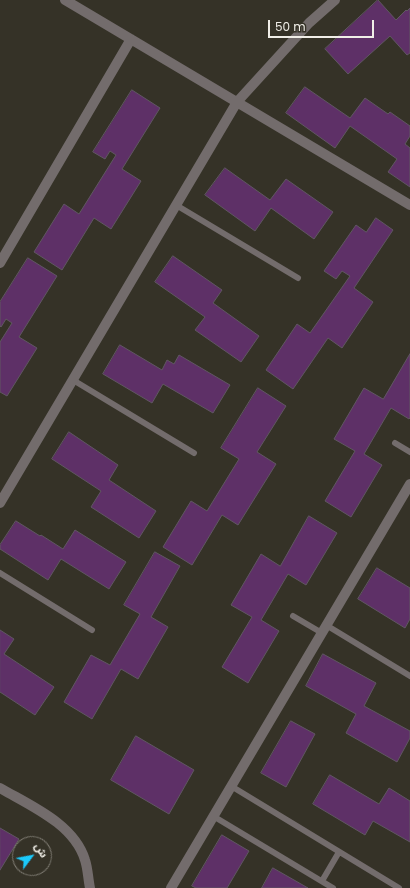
<!DOCTYPE html>
<meta charset="utf-8">
<style>
body{margin:0}
#map{position:relative;width:410px;height:888px;overflow:hidden;background:#353227;font-family:Poppins,"Noto Sans Arabic",sans-serif}
canvas{display:block}
.north{position:absolute;left:12px;top:836px;width:40px;height:40px;box-sizing:border-box;background:#353227;border:1px solid #807d74;border-radius:50%;rotate:58deg;font-size:11px;font-weight:700;line-height:16px;text-align:center;color:#f0eee7}
.north::after{content:'';display:block;margin:auto;width:14px;height:18px;background:#1bcafc;clip-path:polygon(50% 0,100% 100%,50% 72%,0 100%)}
.scale{position:absolute;left:268px;top:20px;width:106px;height:18px;box-sizing:border-box;border:2px solid #f0eee7;border-top:0;padding-left:5px;font-size:12px;line-height:14px;white-space:nowrap;color:#f0eee7;-webkit-text-stroke:3px #353227;paint-order:stroke}
</style>
<div id="map">
<canvas width="410" height="888"></canvas>
<div class="north">ش</div>
<div class="scale">50 m</div>
</div>
<script>
const ctx = document.querySelector('canvas').getContext('2d');
ctx.lineJoin = 'round';
function fillPath(path, color) { ctx.fillStyle = color; ctx.fill(path, 'evenodd'); }
function trace(path, color, width, dash) { ctx.strokeStyle = color; ctx.lineWidth = width; ctx.lineCap = dash ? 'butt' : 'round'; ctx.setLineDash(dash || []); ctx.stroke(path); }
const building = new Path2D(`
 M 378,0 L 396,20 L 406,10 L 407,11 L 410,8 L 410,53 L 407,55 L 390,36 L 348,74 L 325,49 Z
 M 305,87 L 350,118 L 365,98 L 388,114 L 390,112 L 410,126 L 410,136 L 405,144 L 410,148 L 410,187 L 388,172 L 397,159 L 350,126 L 335,148 L 286,113 Z
 M 132,90 L 160,108 L 122,169 L 141,181 L 111,229 L 94,218 L 62,270 L 34,252 L 64,204 L 79,214 L 116,155 L 110,151 L 105,159 L 93,152 Z
 M 225,168 L 270,200 L 286,179 L 333,212 L 314,239 L 271,208 L 255,231 L 205,195 Z
 M 376,218 L 393,230 L 354,288 L 373,302 L 342,348 L 328,338 L 293,389 L 266,370 L 297,324 L 310,333 L 350,276 L 342,271 L 336,279 L 324,271 L 356,225 L 366,232 Z
 M 173,256 L 222,290 L 213,303 L 259,336 L 241,362 L 195,330 L 205,317 L 155,282 Z
 M 28,258 L 57,276 L 19,337 L 37,348 L 7,396 L 0,392 L 0,342 L 12,323 L 6,319 L 1,327 L 0,326 L 0,302 Z
 M 120,345 L 162,370 L 167,360 L 174,364 L 179,355 L 230,385 L 213,413 L 163,384 L 152,403 L 103,374 Z
 M 410,354 L 410,418 L 409,419 L 391,408 L 364,454 L 382,465 L 351,517 L 325,501 L 355,451 L 334,439 L 364,388 L 383,399 Z
 M 258,388 L 286,406 L 257,452 L 276,464 L 238,525 L 222,515 L 192,565 L 163,547 L 191,501 L 207,511 L 239,459 L 221,448 Z
 M 69,432 L 118,465 L 109,480 L 156,511 L 139,538 L 91,507 L 101,491 L 52,459 Z
 M 309,516 L 337,533 L 306,585 L 288,574 L 261,620 L 279,631 L 248,683 L 222,667 L 252,617 L 231,605 L 261,554 L 280,566 Z
 M 16,521 L 40,536 L 41,535 L 63,549 L 75,530 L 126,562 L 109,589 L 61,559 L 48,580 L 0,549 L 0,545 Z
 M 155,552 L 180,566 L 151,617 L 168,627 L 138,679 L 121,669 L 92,719 L 64,702 L 91,655 L 110,665 L 140,614 L 124,605 Z
 M 377,568 L 410,588 L 410,619 L 405,628 L 358,599 Z
 M 0,630 L 14,639 L 4,654 L 54,687 L 35,715 L 0,692 Z
 M 323,654 L 376,683 L 364,706 L 410,731 L 410,738 L 397,762 L 346,733 L 356,714 L 306,686 Z
 M 291,721 L 315,734 L 286,787 L 261,773 Z
 M 136,736 L 194,770 L 169,814 L 111,780 Z
 M 330,775 L 379,804 L 389,788 L 410,801 L 410,842 L 373,821 L 365,835 L 313,804 Z
 M 0,828 L 19,839 L 0,870 Z
 M 222,835 L 249,851 L 227,888 L 196,888 L 192,886 Z
 M 273,868 L 308,888 L 262,888 Z`);
fillPath(building, '#5e3067');
trace(building, '#605762', 1);
trace(new Path2D(`
 M 176,205 L 298,278
 M 73,380 L 194,453
 M 395,443 L 410,452
 M 0,573 L 92,630
 M 293,616 L 322,633
 M 326,625 L 410,676
 M 231,786 L 399,888
 M 213,816 L 333,888
 M 322,881 L 339,852`), '#736c6c', 6);
trace(new Path2D(`
 M 65,0 L 410,205
 M 0,263 L 131,39
 M 0,503 L 237,102 L 309,23 L 335,0
 M 0,788 C 31,806 74,824 85,860 C 88,869 88,879 90,888
 M 171,888 L 410,484`), '#736c6c', 10);
</script>
